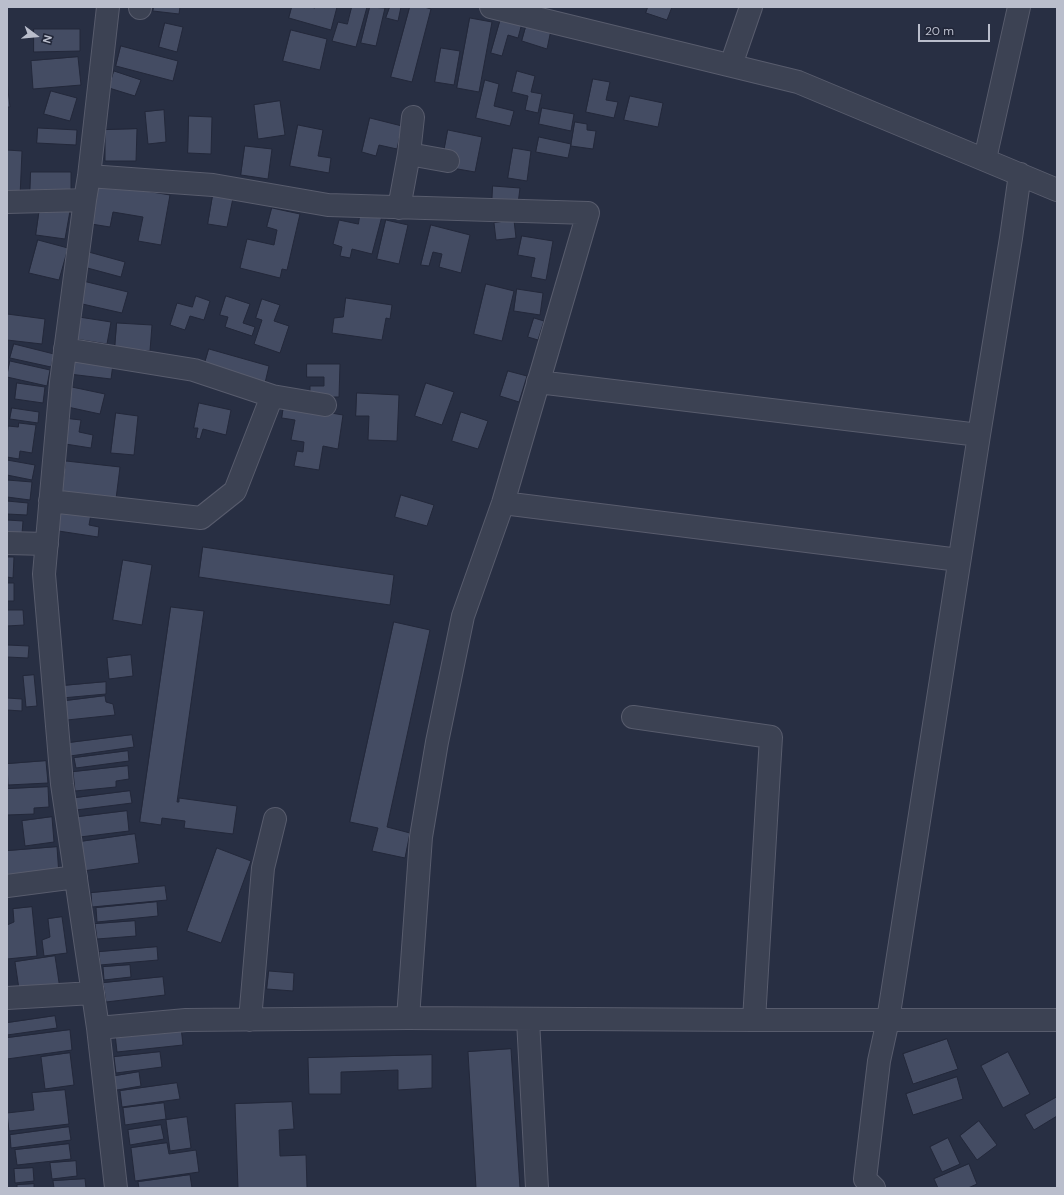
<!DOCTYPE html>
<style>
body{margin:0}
#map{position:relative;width:1064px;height:1195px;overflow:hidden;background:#282f43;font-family:"DM Sans",sans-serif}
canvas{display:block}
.frame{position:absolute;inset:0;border:8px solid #babecc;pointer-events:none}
.north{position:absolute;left:16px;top:16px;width:40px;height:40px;-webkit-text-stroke:3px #212638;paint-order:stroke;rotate:106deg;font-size:11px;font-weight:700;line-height:16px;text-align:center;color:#babecc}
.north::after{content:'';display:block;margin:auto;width:14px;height:18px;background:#babecc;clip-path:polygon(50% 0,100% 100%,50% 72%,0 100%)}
.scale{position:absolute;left:918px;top:24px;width:72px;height:18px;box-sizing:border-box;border:2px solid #babecc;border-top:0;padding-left:5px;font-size:12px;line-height:14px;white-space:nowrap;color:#babecc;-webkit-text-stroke:3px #212638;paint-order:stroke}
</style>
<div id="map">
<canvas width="1064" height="1195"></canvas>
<div class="frame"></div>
<div class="north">N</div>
<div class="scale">20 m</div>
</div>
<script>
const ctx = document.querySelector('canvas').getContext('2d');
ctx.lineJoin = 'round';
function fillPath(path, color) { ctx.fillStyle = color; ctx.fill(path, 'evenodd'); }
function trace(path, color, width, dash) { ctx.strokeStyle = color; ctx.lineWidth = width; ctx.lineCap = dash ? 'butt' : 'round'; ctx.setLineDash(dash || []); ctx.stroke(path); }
const building = new Path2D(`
 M 154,7 L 180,7 L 179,14 L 153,11 Z
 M 292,7 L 311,7 L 315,8 L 316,7 L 337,7 L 331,30 L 289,18 Z
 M 352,7 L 367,7 L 356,47 L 332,41 L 338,22 L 347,24 Z
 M 370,7 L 385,8 L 376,46 L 361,43 Z
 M 390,7 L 401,7 L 398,21 L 386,18 Z
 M 410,7 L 424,7 L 431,9 L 412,82 L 391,77 Z
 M 648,7 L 672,7 L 667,20 L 646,13 Z
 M 470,18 L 492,22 L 479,92 L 457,88 Z
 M 501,18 L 522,23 L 518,38 L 508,35 L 502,56 L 491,53 Z
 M 165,23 L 183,27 L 177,52 L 159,47 Z
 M 527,23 L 551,30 L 547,49 L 522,41 Z
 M 34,29 L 80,29 L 80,51 L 34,52 Z
 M 291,30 L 327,39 L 320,70 L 283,61 Z
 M 121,46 L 178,61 L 173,81 L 116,66 Z
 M 441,48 L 460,51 L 454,85 L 435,82 Z
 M 78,57 L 81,85 L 33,89 L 31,61 Z
 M 114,71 L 141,80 L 135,96 L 109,88 Z
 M 517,71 L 535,76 L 531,92 L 542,94 L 538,113 L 525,110 L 528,96 L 512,92 Z
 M 593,79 L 610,82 L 606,100 L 618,102 L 614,118 L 586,112 Z
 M 485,80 L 499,84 L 494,106 L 514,111 L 510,126 L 476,118 Z
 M 7,82 L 10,107 L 7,107 Z
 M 51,91 L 77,98 L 70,121 L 44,114 Z
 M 630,96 L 663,103 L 658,127 L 624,120 Z
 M 280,101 L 285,135 L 258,139 L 254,105 Z
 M 542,108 L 574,114 L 571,131 L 539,124 Z
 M 164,110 L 166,142 L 148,144 L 145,112 Z
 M 189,116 L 212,117 L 211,154 L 188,153 Z
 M 370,118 L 402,126 L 397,149 L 379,145 L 376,156 L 362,152 Z
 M 575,122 L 587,124 L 587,130 L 596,131 L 593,149 L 571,146 Z
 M 298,125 L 323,130 L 318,156 L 331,158 L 329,173 L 290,166 Z
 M 38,128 L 77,130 L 76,145 L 37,143 Z
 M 137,129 L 136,161 L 105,161 L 105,130 Z
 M 448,130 L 482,137 L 475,172 L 452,168 L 444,151 Z
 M 539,137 L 571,144 L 568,158 L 536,152 Z
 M 245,146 L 272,149 L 268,179 L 241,175 Z
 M 513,148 L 531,151 L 527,181 L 508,178 Z
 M 7,150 L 22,151 L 20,197 L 7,196 Z
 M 31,172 L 71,172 L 71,195 L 30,194 Z
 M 92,182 L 170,195 L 161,245 L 138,241 L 143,217 L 113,212 L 110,227 L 85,223 Z
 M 493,186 L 520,188 L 518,204 L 492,202 Z
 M 213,195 L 233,198 L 227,227 L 208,224 Z
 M 40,207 L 70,211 L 65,239 L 36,235 Z
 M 272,208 L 300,214 L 287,270 L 282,269 L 280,278 L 240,268 L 247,239 L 274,245 L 277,230 L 267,227 Z
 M 361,210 L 382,216 L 372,254 L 352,249 L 350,258 L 340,256 L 342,247 L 333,244 L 339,220 L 358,224 Z
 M 386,220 L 408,225 L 399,264 L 377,259 Z
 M 514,220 L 516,238 L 496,240 L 494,223 Z
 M 431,225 L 470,235 L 461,273 L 439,267 L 442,254 L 433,252 L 429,266 L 421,265 Z
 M 522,236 L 553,241 L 546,280 L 531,277 L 535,258 L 518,255 Z
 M 38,240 L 68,248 L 59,280 L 29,273 Z
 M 85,251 L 125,262 L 121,277 L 80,266 Z
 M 83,281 L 128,292 L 122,313 L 78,303 Z
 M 486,284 L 514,291 L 502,341 L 474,334 Z
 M 517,289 L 543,293 L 540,315 L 514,311 Z
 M 196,296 L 210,301 L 204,320 L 190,316 L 185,330 L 170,325 L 177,303 L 192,307 Z
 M 226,296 L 250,304 L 243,323 L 255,327 L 252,336 L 225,327 L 228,317 L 220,315 Z
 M 346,298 L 392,305 L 390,319 L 386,318 L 382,340 L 332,333 L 334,318 L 343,317 Z
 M 262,299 L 280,305 L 274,321 L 289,326 L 280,353 L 254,344 L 262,320 L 256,318 Z
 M 7,314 L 45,319 L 42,344 L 7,340 Z
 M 79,317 L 111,322 L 107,344 L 75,339 Z
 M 534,318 L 544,321 L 538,340 L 528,337 Z
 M 117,323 L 152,325 L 150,351 L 115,348 Z
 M 14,344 L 54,354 L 51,367 L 10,358 Z
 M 209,349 L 269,366 L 265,383 L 204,366 Z
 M 71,358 L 113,364 L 111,379 L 69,374 Z
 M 10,361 L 50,370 L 47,386 L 7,377 Z
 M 307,364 L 340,364 L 339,397 L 310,397 L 310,386 L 324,386 L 324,377 L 307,377 Z
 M 508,371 L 527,376 L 519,402 L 500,396 Z
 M 17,383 L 45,387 L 43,403 L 15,399 Z
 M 426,383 L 454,392 L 442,425 L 415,416 Z
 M 67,386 L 105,394 L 100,414 L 63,406 Z
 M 357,393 L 399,395 L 397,441 L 368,440 L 369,416 L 356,416 Z
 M 199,403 L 231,410 L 226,435 L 203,429 L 200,439 L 196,438 L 198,428 L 194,428 Z
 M 284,405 L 343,415 L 338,449 L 323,446 L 319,470 L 294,466 L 297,451 L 303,452 L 304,442 L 291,440 L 295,420 L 282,418 Z
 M 12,408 L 39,412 L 38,423 L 10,419 Z
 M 461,412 L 488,421 L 478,449 L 452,441 Z
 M 116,413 L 138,416 L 134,455 L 111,453 Z
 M 63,418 L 81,420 L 79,432 L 93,435 L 91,448 L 59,443 Z
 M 19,423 L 36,425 L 32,453 L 20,451 L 19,459 L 7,457 L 7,436 L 8,426 L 18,427 Z
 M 7,460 L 35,465 L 32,480 L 7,475 Z
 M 66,461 L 120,467 L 116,499 L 62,492 Z
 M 7,480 L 32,482 L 30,500 L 7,497 Z
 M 401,495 L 434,505 L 427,526 L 395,517 Z
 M 7,501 L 28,503 L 27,515 L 7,514 Z
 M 55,509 L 91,514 L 89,525 L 99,527 L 98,537 L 52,530 Z
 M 7,520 L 23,521 L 22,534 L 7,534 Z
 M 203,547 L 394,575 L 390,605 L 199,577 Z
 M 7,557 L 14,557 L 13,578 L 7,577 Z
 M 123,560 L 152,565 L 142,625 L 113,620 Z
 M 7,583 L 14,583 L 14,601 L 7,601 Z
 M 171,607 L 204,611 L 177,802 L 179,802 L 179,798 L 237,806 L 233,834 L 184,828 L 185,821 L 162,818 L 161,825 L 140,822 Z
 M 7,610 L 23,610 L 24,625 L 7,626 Z
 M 394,622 L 430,630 L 387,827 L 410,833 L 405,858 L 372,851 L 378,828 L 350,822 Z
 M 7,645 L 29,646 L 28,658 L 7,657 Z
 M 131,655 L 133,676 L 109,679 L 107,658 Z
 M 34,675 L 37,706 L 26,707 L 23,676 Z
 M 106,682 L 106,694 L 62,698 L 61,686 Z
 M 105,696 L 106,702 L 113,704 L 115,715 L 67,720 L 65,701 Z
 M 7,698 L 22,699 L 22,711 L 7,710 Z
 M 132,735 L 134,747 L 70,756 L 68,743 Z
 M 128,751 L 129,761 L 76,768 L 74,758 Z
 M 46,761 L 48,783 L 8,785 L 7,764 Z
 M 128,766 L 129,779 L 116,781 L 116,787 L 75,791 L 73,772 Z
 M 48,787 L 49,807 L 34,808 L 34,814 L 7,815 L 7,789 Z
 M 130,791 L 132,803 L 76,810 L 75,798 Z
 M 127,811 L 129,831 L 80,837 L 78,817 Z
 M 52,817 L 54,842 L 25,846 L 22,821 Z
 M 135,834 L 139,863 L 83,871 L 79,842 Z
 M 57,847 L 59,875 L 7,880 L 7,851 Z
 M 217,848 L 251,861 L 221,943 L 187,931 Z
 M 165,886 L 167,900 L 92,907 L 91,893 Z
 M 157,902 L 158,916 L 97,922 L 96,908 Z
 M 32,907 L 37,956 L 7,959 L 7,925 L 14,922 L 13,909 Z
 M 62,917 L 67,953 L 44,956 L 42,940 L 50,937 L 48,919 Z
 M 135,921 L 136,936 L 97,939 L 95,924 Z
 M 157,947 L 158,960 L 100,965 L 99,952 Z
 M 55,956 L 60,989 L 20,996 L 15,962 Z
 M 130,965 L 131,977 L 104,980 L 103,967 Z
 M 269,971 L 294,973 L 293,991 L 267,989 Z
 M 163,977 L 165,995 L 106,1002 L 103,983 Z
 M 55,1016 L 57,1028 L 7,1035 L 7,1023 Z
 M 181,1027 L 183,1045 L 117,1052 L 115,1034 Z
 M 70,1030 L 72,1050 L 7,1059 L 7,1038 Z
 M 947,1039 L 958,1069 L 913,1084 L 903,1054 Z
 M 511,1049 L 520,1188 L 476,1188 L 468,1052 Z
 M 160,1052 L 162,1067 L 116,1073 L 114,1057 Z
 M 1008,1052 L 1030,1094 L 1003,1108 L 981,1066 Z
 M 70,1053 L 74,1085 L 45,1089 L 41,1057 Z
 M 432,1055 L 432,1088 L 398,1090 L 398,1070 L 341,1072 L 341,1094 L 309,1094 L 308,1058 Z
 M 139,1072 L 141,1086 L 111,1091 L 109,1077 Z
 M 957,1077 L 963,1099 L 913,1115 L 906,1094 Z
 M 177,1083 L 180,1099 L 122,1107 L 120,1091 Z
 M 65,1090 L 69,1124 L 9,1131 L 7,1113 L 34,1110 L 32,1093 Z
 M 1057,1097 L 1057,1116 L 1034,1130 L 1025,1115 Z
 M 292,1102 L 294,1129 L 279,1130 L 280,1156 L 306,1155 L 307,1188 L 238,1188 L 235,1104 Z
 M 164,1103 L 166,1119 L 125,1125 L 123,1108 Z
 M 187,1117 L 191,1148 L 170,1151 L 166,1120 Z
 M 979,1121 L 997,1145 L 977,1160 L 960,1136 Z
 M 161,1125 L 164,1139 L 130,1145 L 128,1130 Z
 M 69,1127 L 71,1140 L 11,1148 L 10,1135 Z
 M 948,1138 L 960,1164 L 942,1172 L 930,1147 Z
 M 167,1143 L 169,1154 L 196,1150 L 199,1172 L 135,1181 L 131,1148 Z
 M 69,1144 L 71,1159 L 17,1165 L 15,1150 Z
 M 76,1161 L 77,1176 L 52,1179 L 50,1163 Z
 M 969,1164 L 977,1184 L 968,1188 L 938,1188 L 934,1179 Z
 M 33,1168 L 34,1181 L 15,1183 L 14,1169 Z
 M 190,1175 L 192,1188 L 139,1188 L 138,1182 Z
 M 85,1179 L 86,1188 L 54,1188 L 53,1181 Z
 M 34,1184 L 34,1188 L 17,1188 L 17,1185 Z`);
fillPath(building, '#444c63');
trace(building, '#23283a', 1);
const minor = new Path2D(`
 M 108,7 L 89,176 L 85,200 L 61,382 L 44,574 L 62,784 L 98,1028 L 116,1188
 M 140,7 L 140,8
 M 491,7 L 798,82 L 1057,190
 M 731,65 L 751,7
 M 409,154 L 448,161
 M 985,159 L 1019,7
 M 89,176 L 213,185 L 328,205 L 588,213 L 503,503 L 463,616 L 437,742 L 421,837 L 408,1018
 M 7,202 L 85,200
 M 399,208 L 409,154 L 413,117
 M 65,349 L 194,370 L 272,396
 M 538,382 L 979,435
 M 50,501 L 201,518 L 235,491 L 272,396 L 325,405
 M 503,503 L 959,560
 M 7,543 L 47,544
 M 633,717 L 771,737 L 754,1020
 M 7,886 L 76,877
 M 7,998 L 93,993
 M 250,1020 L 263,868 L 275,819
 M 528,1020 L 537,1188
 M 98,1028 L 186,1020 L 408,1018 L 754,1020 L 1057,1020
 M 874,1188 L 865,1179 L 879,1061 L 888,1020 L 979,435 L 1011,238 L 1020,174`);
trace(minor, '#585c6d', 24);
trace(minor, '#3c4253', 22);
</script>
